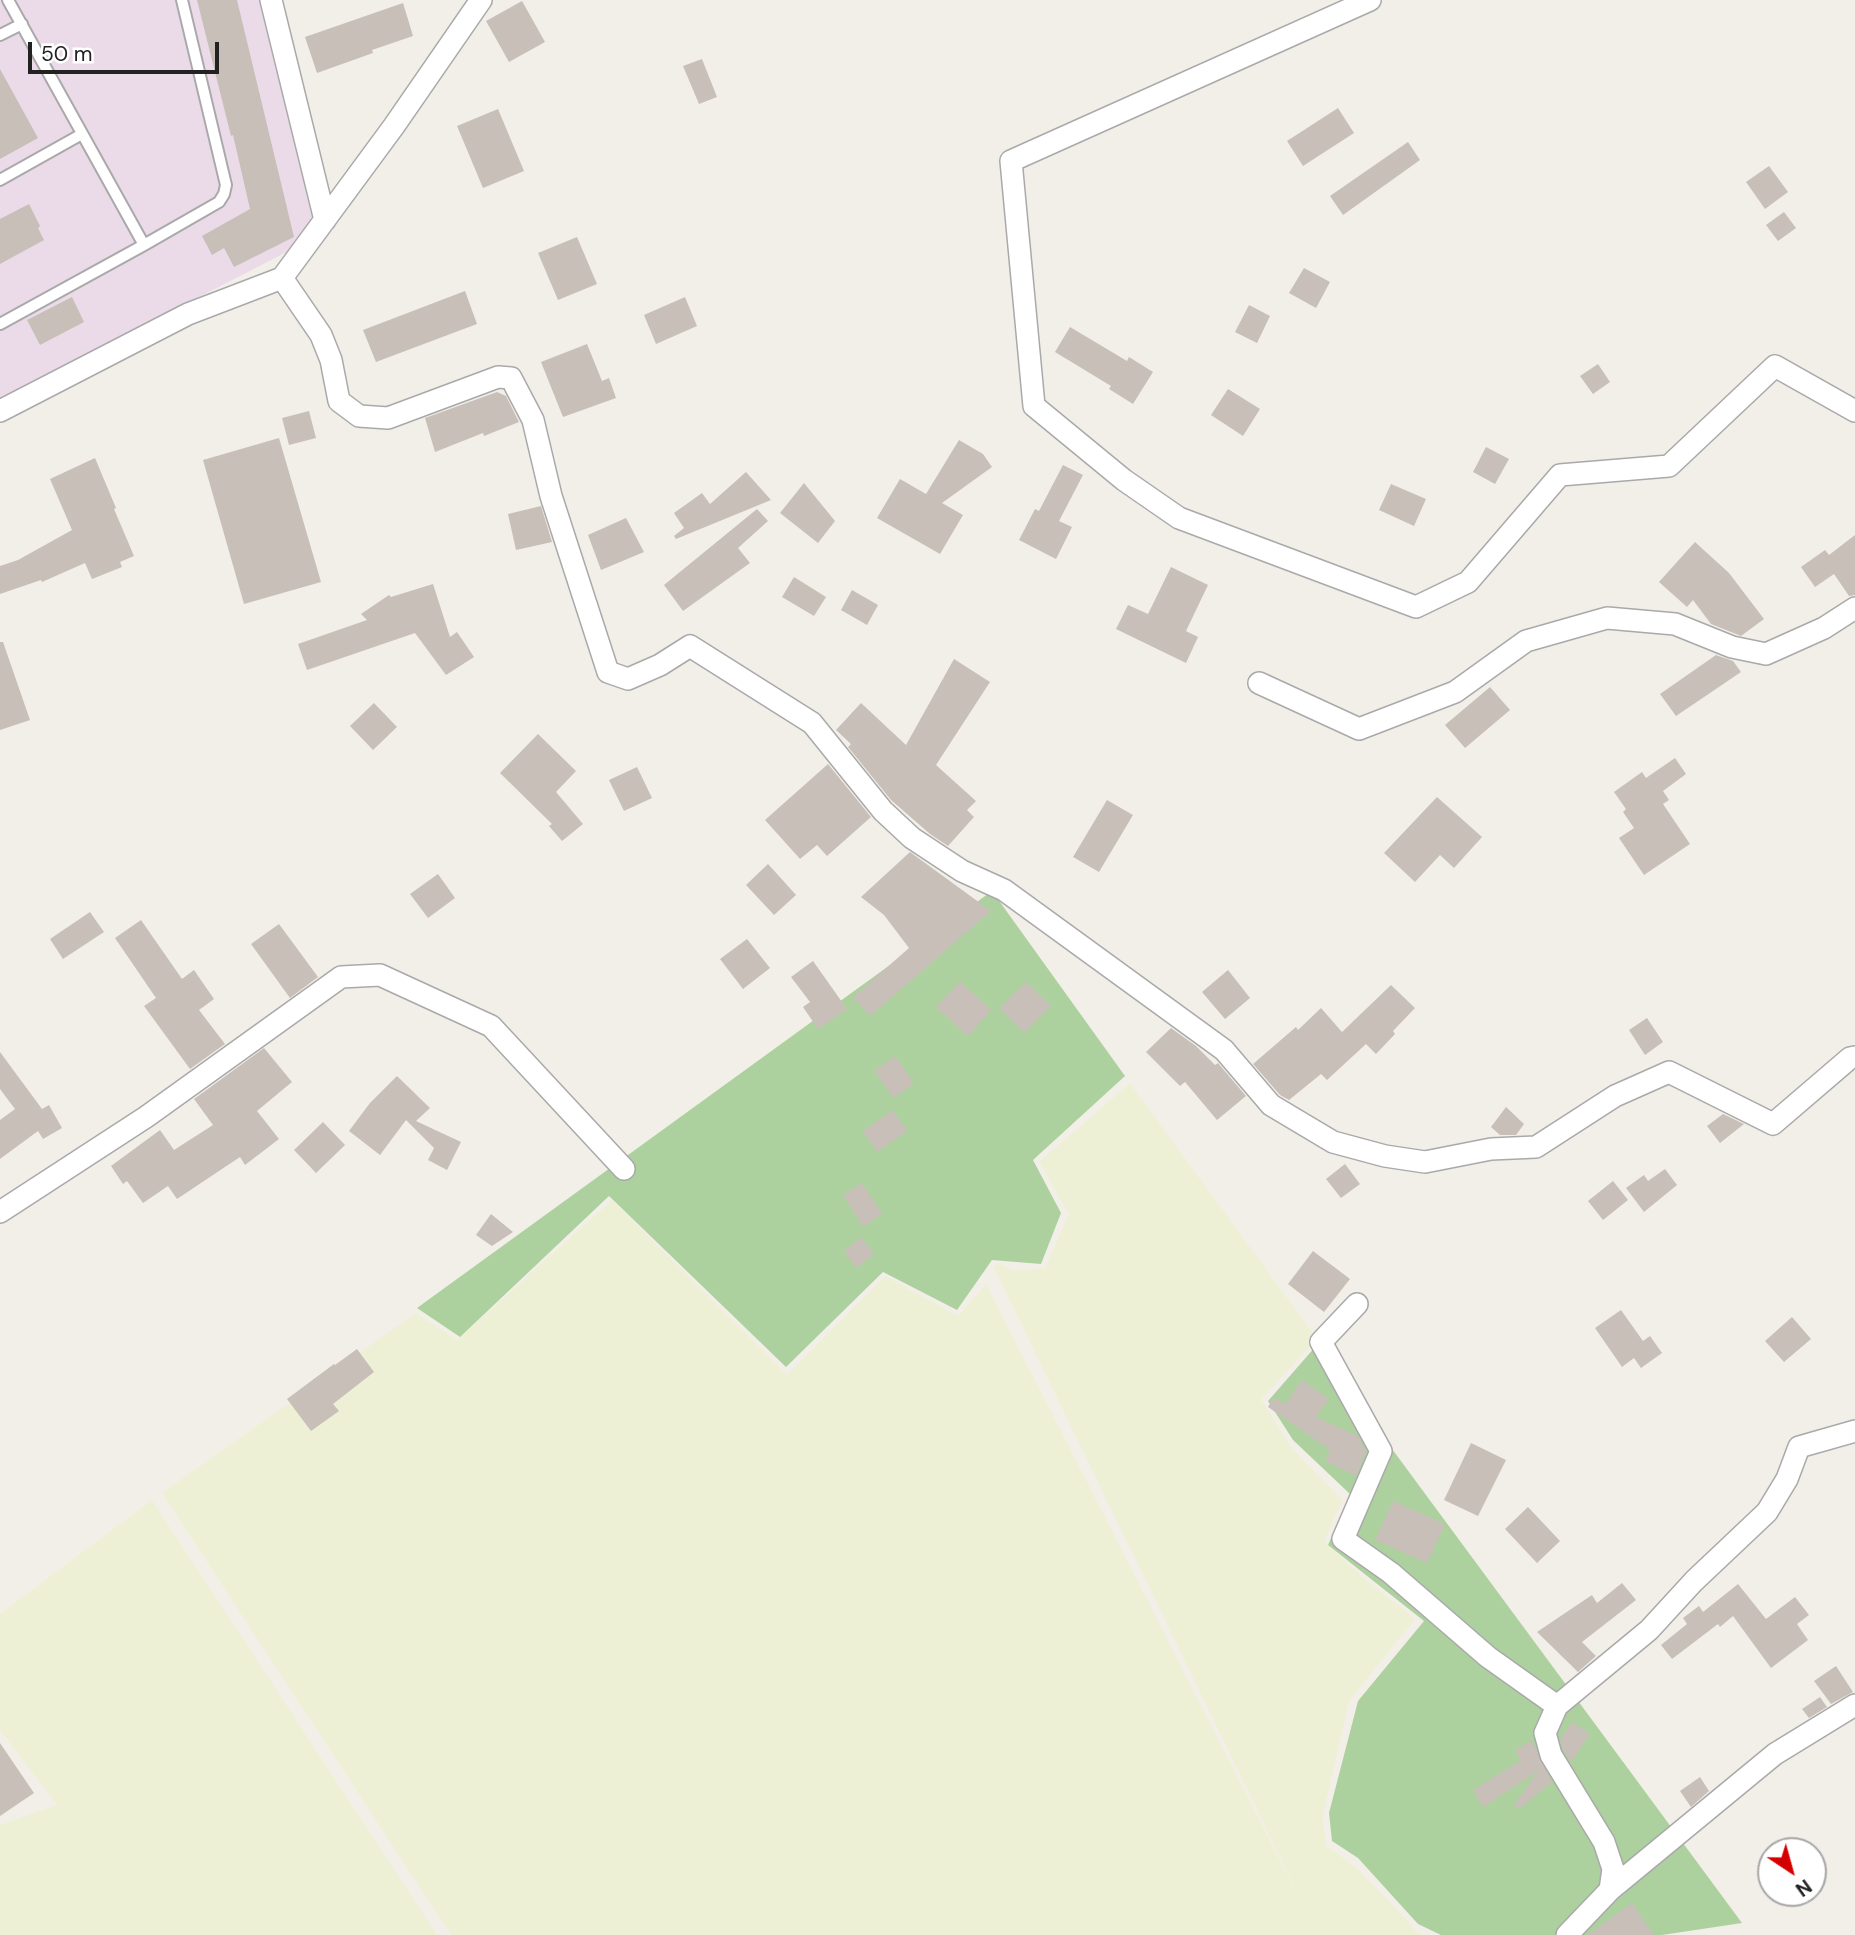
<!DOCTYPE html>
<style>
body{margin:0}
#map{position:relative;width:1855px;height:1935px;overflow:hidden;background:#f2efe9;font-family:"DM Sans",sans-serif}
canvas{display:block}
.north{position:absolute;left:1757px;top:1837px;width:70px;height:70px;box-sizing:border-box;background:#fff;border:2px solid #a7a7a7;border-radius:50%;rotate:144deg;font-size:19px;font-weight:700;line-height:28px;text-align:center;color:#222}
.north::after{content:'';display:block;margin:auto;width:24px;height:32px;background:#d40000;clip-path:polygon(50% 0,100% 100%,50% 72%,0 100%)}
.scale{position:absolute;left:28px;top:42px;width:191px;height:32px;box-sizing:border-box;border:4px solid #222;border-top:0;padding-left:9px;font-size:21px;line-height:24px;white-space:nowrap;color:#222;-webkit-text-stroke:5px #fff;paint-order:stroke}
</style>
<div id="map">
<canvas width="1855" height="1935"></canvas>
<div class="north">N</div>
<div class="scale">50 m</div>
</div>
<script>
const ctx = document.querySelector('canvas').getContext('2d');
ctx.lineJoin = 'round';
function fillPath(path, color) { ctx.fillStyle = color; ctx.fill(path, 'evenodd'); }
function trace(path, color, width, dash) { ctx.strokeStyle = color; ctx.lineWidth = width; ctx.lineCap = dash ? 'butt' : 'round'; ctx.setLineDash(dash || []); ctx.stroke(path); }
fillPath(new Path2D(`
 M 0,0 L 259,0 L 318,236 L 0,399 Z`), '#ebdbe8');
fillPath(new Path2D(`
 M 1130,1083 L 1317,1339 L 1261,1399 L 1291,1447 L 1342,1500 L 1324,1542 L 1365,1579 L 1415,1619 L 1349,1701 L 1323,1815 L 1326,1846 L 1355,1866 L 1407,1920 L 1415,1931 L 1423,1935 L 451,1935 L 162,1493 L 416,1313 L 457,1340 L 612,1200 L 787,1375 L 885,1276 L 958,1316 L 986,1284 L 1310,1919 L 993,1266 L 999,1264 L 1015,1270 L 1045,1268 L 1069,1214 L 1039,1162 Z
 M 152,1500 L 437,1935 L 0,1935 L 0,1825 L 57,1805 L 0,1730 L 0,1614 Z`), '#eef0d5');
fillPath(new Path2D(`
 M 992,891 L 1125,1076 L 1033,1160 L 1061,1213 L 1041,1264 L 992,1260 L 957,1310 L 883,1272 L 786,1367 L 609,1196 L 460,1337 L 417,1308 Z
 M 1316,1346 L 1742,1923 L 1662,1935 L 1441,1935 L 1418,1924 L 1358,1858 L 1332,1841 L 1329,1813 L 1358,1701 L 1424,1621 L 1328,1545 L 1350,1494 L 1293,1440 L 1268,1401 Z`), '#add19e');
fillPath(new Path2D(`
 M 197,0 L 237,0 L 294,237 L 234,267 L 224,248 L 212,255 L 202,236 L 250,209 L 233,135 L 231,136 Z
 M 522,1 L 545,42 L 509,62 L 486,21 Z
 M 403,3 L 413,36 L 372,50 L 373,53 L 317,73 L 305,37 Z
 M 702,59 L 717,97 L 699,104 L 683,66 Z
 M 0,69 L 38,138 L 0,159 Z
 M 1338,108 L 1354,133 L 1303,166 L 1287,141 Z
 M 498,109 L 524,171 L 483,188 L 457,126 Z
 M 1408,142 L 1420,160 L 1343,215 L 1330,196 Z
 M 1769,166 L 1788,192 L 1765,209 L 1746,182 Z
 M 29,204 L 40,226 L 38,228 L 44,240 L 0,264 L 0,219 Z
 M 1784,212 L 1796,228 L 1778,241 L 1766,225 Z
 M 577,237 L 597,284 L 558,300 L 538,253 Z
 M 1304,268 L 1330,282 L 1316,308 L 1289,293 Z
 M 465,291 L 477,324 L 376,362 L 363,330 Z
 M 72,297 L 84,322 L 40,345 L 27,320 Z
 M 685,297 L 697,326 L 656,344 L 644,315 Z
 M 1249,305 L 1270,316 L 1257,343 L 1235,332 Z
 M 1070,327 L 1127,361 L 1129,357 L 1153,372 L 1133,404 L 1109,389 L 1111,386 L 1055,352 Z
 M 587,344 L 602,381 L 609,378 L 616,398 L 563,417 L 541,362 Z
 M 1598,364 L 1610,382 L 1593,394 L 1580,376 Z
 M 1228,389 L 1260,409 L 1243,436 L 1211,415 Z
 M 497,392 L 506,396 L 519,422 L 484,436 L 483,433 L 435,452 L 425,418 Z
 M 309,411 L 316,438 L 289,445 L 282,418 Z
 M 279,438 L 321,582 L 244,604 L 203,460 Z
 M 959,440 L 983,454 L 992,467 L 942,503 L 963,515 L 940,554 L 877,518 L 900,479 L 926,494 Z
 M 1486,447 L 1509,459 L 1495,484 L 1473,472 Z
 M 95,458 L 116,508 L 114,509 L 134,556 L 120,562 L 122,567 L 92,579 L 85,563 L 42,582 L 41,580 L 0,594 L 0,566 L 18,560 L 72,530 L 50,479 Z
 M 1063,465 L 1083,475 L 1059,521 L 1072,527 L 1056,559 L 1019,540 L 1035,509 L 1039,511 Z
 M 746,472 L 771,500 L 676,539 L 674,536 L 684,528 L 674,513 L 702,493 L 710,504 Z
 M 804,483 L 835,521 L 818,543 L 780,513 Z
 M 1391,484 L 1426,499 L 1414,526 L 1379,510 Z
 M 541,506 L 552,542 L 516,550 L 508,514 Z
 M 757,509 L 768,521 L 738,548 L 750,563 L 683,611 L 664,585 Z
 M 626,518 L 644,552 L 601,570 L 588,535 Z
 M 1855,535 L 1855,595 L 1849,596 L 1834,574 L 1815,587 L 1801,567 L 1825,550 L 1829,555 Z
 M 1695,542 L 1729,573 L 1764,619 L 1741,636 L 1711,624 L 1693,600 L 1687,607 L 1659,582 Z
 M 1171,567 L 1208,585 L 1186,631 L 1198,637 L 1186,663 L 1116,629 L 1128,605 L 1148,614 Z
 M 794,577 L 826,597 L 814,616 L 782,597 Z
 M 433,584 L 450,637 L 457,632 L 474,657 L 446,675 L 415,633 L 307,670 L 298,644 L 367,620 L 361,614 L 389,595 L 391,597 Z
 M 852,590 L 878,605 L 867,625 L 841,610 Z
 M 0,642 L 3,642 L 30,720 L 0,730 Z
 M 1716,655 L 1733,661 L 1741,672 L 1676,716 L 1660,694 Z
 M 954,659 L 990,682 L 936,765 L 976,801 L 967,810 L 974,817 L 948,846 L 930,834 L 891,800 L 848,747 L 851,744 L 836,730 L 861,703 L 906,745 Z
 M 1490,687 L 1510,710 L 1465,748 L 1445,725 Z
 M 374,703 L 397,727 L 373,750 L 350,726 Z
 M 538,734 L 576,771 L 556,792 L 583,824 L 562,841 L 549,826 L 552,824 L 500,773 Z
 M 1675,758 L 1686,774 L 1663,791 L 1669,800 L 1663,804 L 1690,844 L 1644,875 L 1619,838 L 1634,828 L 1623,812 L 1626,809 L 1614,792 L 1642,772 L 1646,778 Z
 M 828,764 L 871,817 L 827,856 L 817,845 L 800,859 L 765,820 Z
 M 637,767 L 652,798 L 624,811 L 609,780 Z
 M 1437,797 L 1482,837 L 1454,868 L 1440,855 L 1415,882 L 1384,853 Z
 M 1107,800 L 1133,815 L 1099,872 L 1073,857 Z
 M 910,852 L 991,911 L 870,1016 L 853,997 L 909,948 L 884,915 L 861,897 Z
 M 768,864 L 796,895 L 774,915 L 746,885 Z
 M 438,874 L 455,898 L 428,918 L 410,894 Z
 M 90,912 L 104,932 L 63,959 L 50,939 Z
 M 141,920 L 182,979 L 194,970 L 214,999 L 199,1010 L 225,1044 L 190,1069 L 144,1006 L 156,998 L 115,938 Z
 M 279,924 L 318,977 L 290,998 L 251,944 Z
 M 747,939 L 770,968 L 743,989 L 720,959 Z
 M 813,961 L 847,1009 L 818,1029 L 803,1007 L 810,1002 L 791,977 Z
 M 1228,970 L 1250,998 L 1225,1019 L 1202,992 Z
 M 960,981 L 991,1010 L 968,1036 L 936,1007 Z
 M 1026,982 L 1051,1006 L 1024,1033 L 999,1008 Z
 M 1391,985 L 1415,1008 L 1393,1031 L 1395,1034 L 1376,1054 L 1366,1044 L 1327,1080 L 1321,1074 L 1289,1100 L 1280,1095 L 1253,1064 L 1296,1027 L 1298,1030 L 1321,1008 L 1342,1032 Z
 M 1647,1018 L 1663,1042 L 1645,1055 L 1629,1030 Z
 M 1171,1028 L 1196,1046 L 1215,1065 L 1218,1063 L 1246,1096 L 1217,1120 L 1185,1082 L 1180,1086 L 1146,1052 Z
 M 264,1048 L 292,1082 L 257,1111 L 279,1139 L 245,1165 L 240,1157 L 177,1199 L 168,1186 L 143,1203 L 127,1181 L 123,1184 L 111,1166 L 160,1130 L 174,1150 L 213,1125 L 194,1099 Z
 M 0,1052 L 42,1109 L 49,1105 L 62,1128 L 43,1139 L 38,1131 L 0,1159 L 0,1120 L 15,1109 L 0,1089 Z
 M 895,1056 L 914,1083 L 894,1098 L 874,1071 Z
 M 397,1076 L 430,1108 L 416,1121 L 461,1142 L 447,1170 L 428,1160 L 434,1148 L 406,1120 L 380,1155 L 349,1131 L 370,1103 Z
 M 1506,1107 L 1524,1124 L 1516,1135 L 1500,1135 L 1491,1127 Z
 M 893,1110 L 907,1131 L 877,1152 L 863,1131 Z
 M 1723,1114 L 1744,1124 L 1720,1143 L 1707,1126 Z
 M 323,1122 L 345,1145 L 316,1173 L 294,1150 Z
 M 1345,1164 L 1360,1184 L 1341,1198 L 1326,1179 Z
 M 1665,1169 L 1677,1185 L 1644,1212 L 1626,1188 L 1644,1175 L 1648,1181 Z
 M 1613,1181 L 1628,1200 L 1603,1220 L 1588,1201 Z
 M 862,1183 L 882,1214 L 863,1227 L 843,1195 Z
 M 491,1214 L 513,1232 L 492,1246 L 476,1235 Z
 M 861,1237 L 874,1254 L 856,1268 L 844,1251 Z
 M 1313,1251 L 1350,1279 L 1324,1312 L 1288,1284 Z
 M 1621,1310 L 1643,1341 L 1650,1336 L 1662,1353 L 1641,1368 L 1634,1358 L 1622,1367 L 1595,1328 Z
 M 1792,1317 L 1811,1339 L 1784,1362 L 1765,1341 Z
 M 357,1349 L 374,1372 L 333,1404 L 339,1411 L 311,1431 L 287,1399 L 334,1364 L 335,1365 Z
 M 1302,1380 L 1329,1399 L 1316,1417 L 1358,1436 L 1366,1452 L 1356,1476 L 1325,1461 L 1330,1450 L 1268,1407 L 1273,1398 L 1286,1403 Z
 M 1471,1443 L 1506,1460 L 1478,1516 L 1444,1500 Z
 M 1393,1501 L 1445,1524 L 1427,1563 L 1375,1540 Z
 M 1528,1507 L 1560,1541 L 1537,1563 L 1505,1529 Z
 M 1622,1583 L 1636,1600 L 1582,1642 L 1596,1656 L 1578,1672 L 1537,1632 L 1592,1595 L 1597,1603 Z
 M 1738,1584 L 1766,1619 L 1795,1597 L 1809,1615 L 1797,1624 L 1808,1640 L 1771,1668 L 1733,1616 L 1720,1627 L 1718,1624 L 1672,1659 L 1661,1645 L 1687,1624 L 1683,1618 L 1699,1606 L 1703,1612 Z
 M 1836,1666 L 1853,1692 L 1831,1704 L 1814,1681 Z
 M 1820,1697 L 1827,1707 L 1809,1718 L 1802,1709 Z
 M 1572,1722 L 1590,1734 L 1571,1762 L 1563,1750 L 1560,1739 Z
 M 1531,1740 L 1552,1782 L 1519,1809 L 1514,1805 L 1538,1771 L 1483,1807 L 1473,1790 L 1521,1760 L 1515,1751 Z
 M 0,1743 L 34,1793 L 0,1816 Z
 M 1700,1777 L 1709,1791 L 1691,1807 L 1680,1791 Z
 M 1632,1903 L 1654,1935 L 1587,1935 Z`), '#c7bfb8');
const lane = new Path2D(`
 M 8,0 L 144,245
 M 0,35 L 22,24
 M 0,180 L 82,134
 M 0,324 L 144,245 L 219,202 L 224,194 L 226,185 L 182,0`);
const street = new Path2D(`
 M 271,0 L 325,220
 M 1370,0 L 1011,161 L 1034,406 L 1124,480 L 1179,518 L 1416,607 L 1468,582 L 1560,475 L 1669,466 L 1775,366 L 1855,411
 M 282,278 L 321,335 L 331,360 L 339,401 L 359,416 L 388,418 L 498,377 L 511,378 L 533,420 L 551,496 L 608,672 L 628,679 L 660,665 L 690,646 L 812,723 L 883,811 L 912,838 L 962,871 L 1004,890 L 1224,1050 L 1271,1105 L 1333,1142 L 1385,1156 L 1425,1162 L 1491,1149 L 1536,1147 L 1615,1096 L 1669,1072 L 1773,1124 L 1850,1058 L 1855,1057
 M 0,411 L 188,314 L 282,278 L 394,126 L 481,0
 M 1259,683 L 1359,729 L 1455,692 L 1526,641 L 1607,618 L 1675,624 L 1732,647 L 1766,654 L 1824,628 L 1855,608
 M 0,1212 L 146,1117 L 341,977 L 380,975 L 491,1026 L 624,1169
 M 1357,1304 L 1321,1342 L 1381,1451 L 1343,1539 L 1391,1573 L 1488,1657 L 1557,1706 L 1545,1733 L 1551,1755 L 1604,1842 L 1613,1869 L 1610,1890 L 1567,1935
 M 1557,1706 L 1649,1630 L 1694,1581 L 1767,1512 L 1787,1479 L 1799,1447 L 1855,1431
 M 1610,1890 L 1775,1754 L 1855,1705`);
trace(lane, '#a9a9a9', 14);
trace(street, '#a9a9a9', 24);
trace(lane, '#fff', 10);
trace(street, '#fff', 21);
</script>
